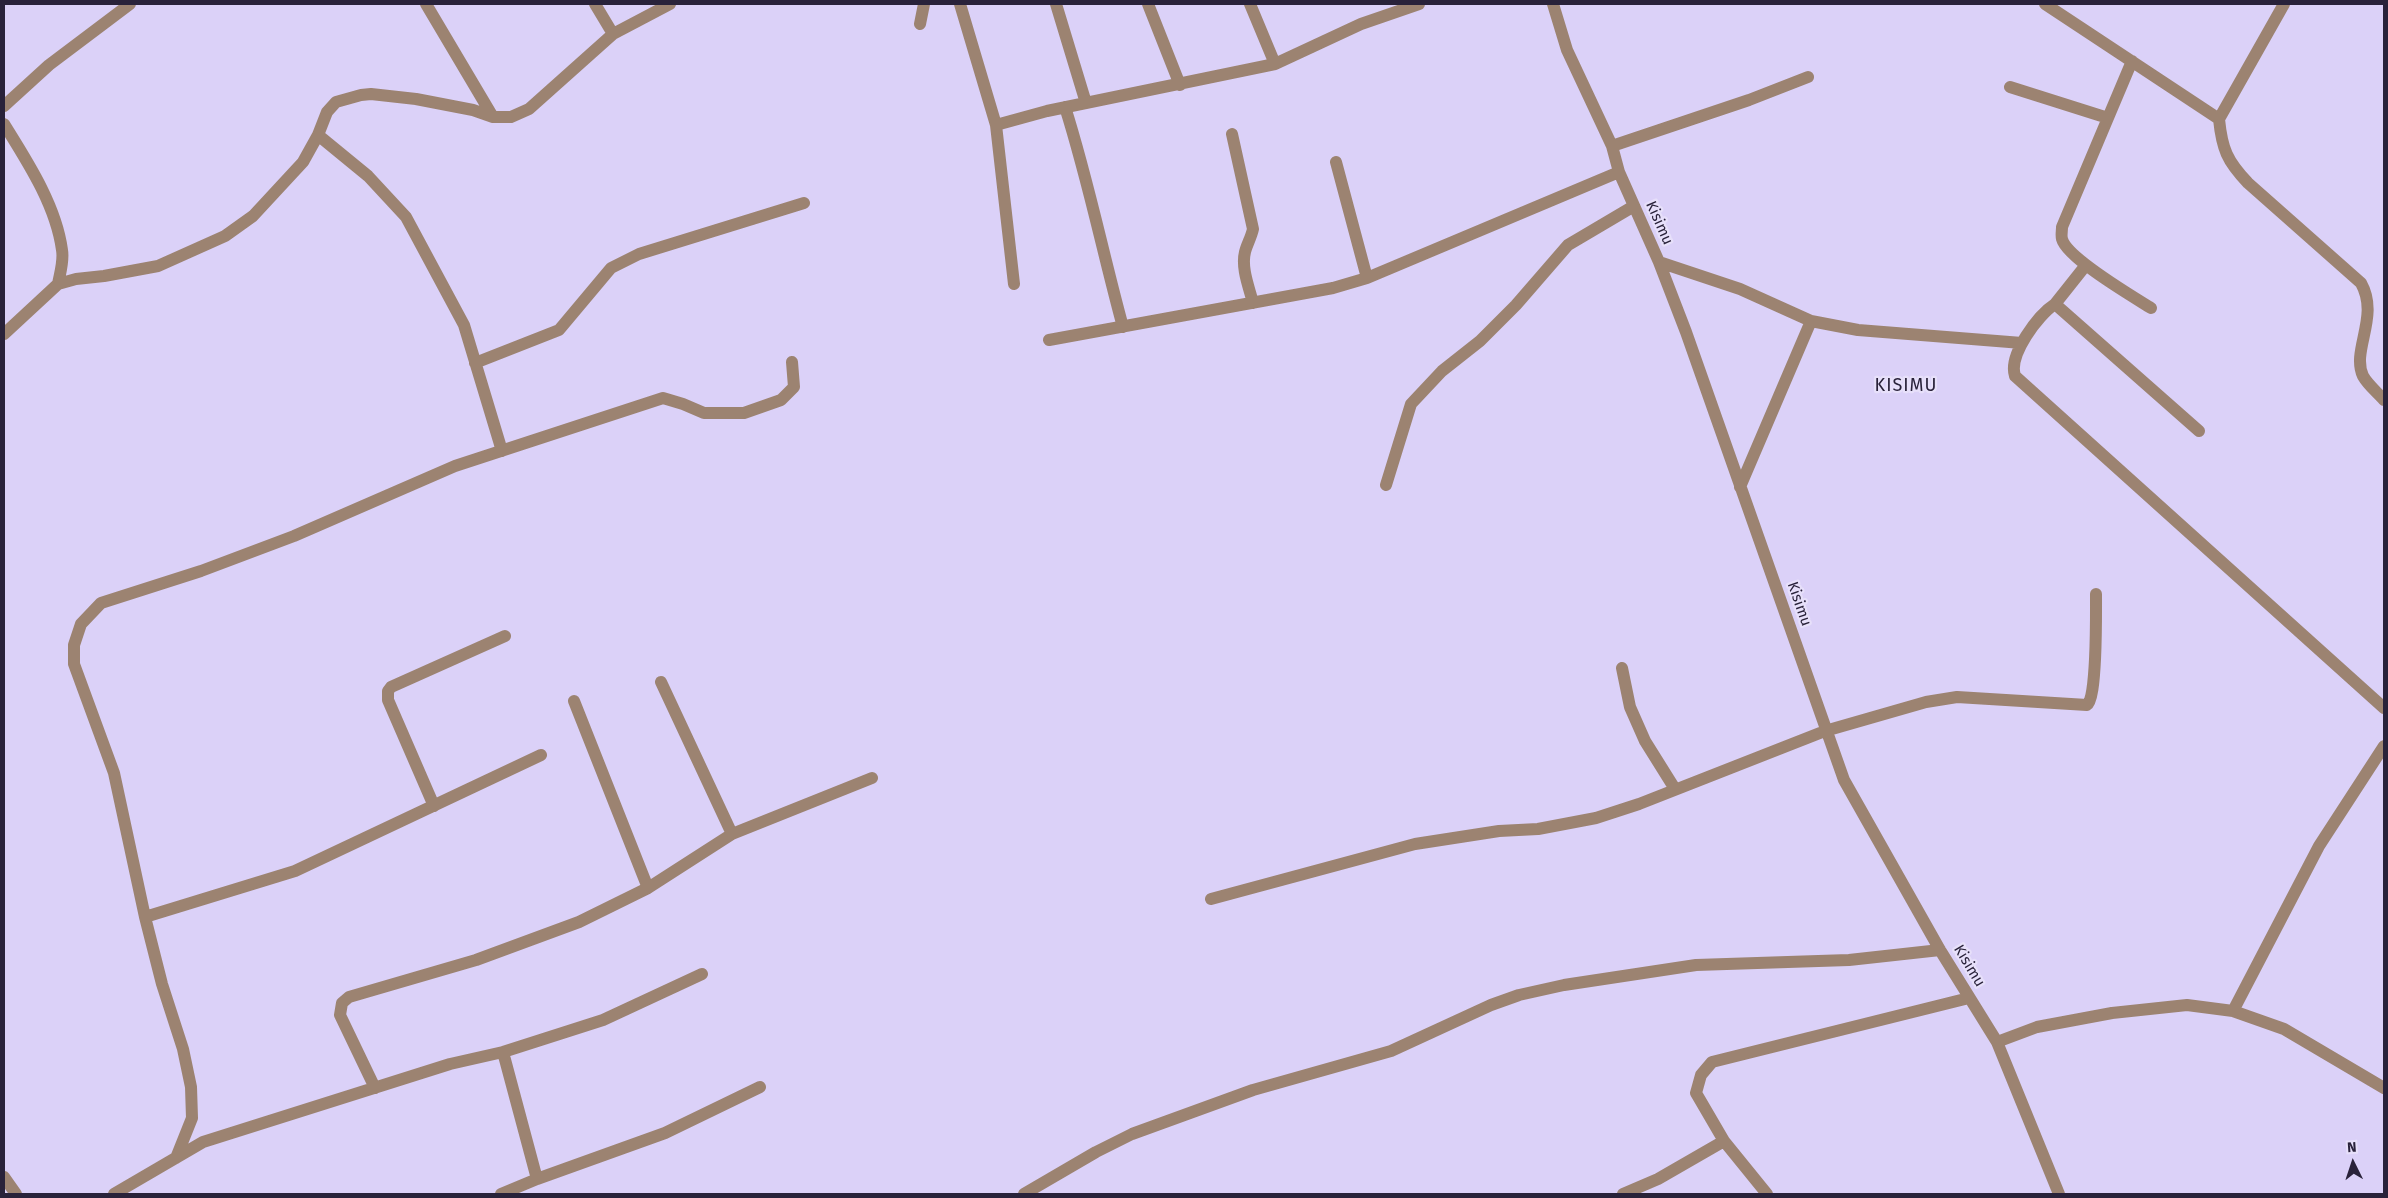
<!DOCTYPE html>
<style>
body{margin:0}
#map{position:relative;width:2388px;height:1198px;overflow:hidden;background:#dbd1f8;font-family:"Fira Sans",sans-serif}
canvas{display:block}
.frame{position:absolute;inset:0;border:5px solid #29223a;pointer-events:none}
.north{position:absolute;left:2328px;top:1138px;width:50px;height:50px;-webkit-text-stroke:4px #e7e0fa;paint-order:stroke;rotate:356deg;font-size:14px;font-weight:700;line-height:20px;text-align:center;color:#29223a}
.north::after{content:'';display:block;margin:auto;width:18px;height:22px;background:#29223a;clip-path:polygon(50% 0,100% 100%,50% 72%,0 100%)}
</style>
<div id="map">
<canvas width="2388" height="1198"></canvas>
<div class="frame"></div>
<div class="north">N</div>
</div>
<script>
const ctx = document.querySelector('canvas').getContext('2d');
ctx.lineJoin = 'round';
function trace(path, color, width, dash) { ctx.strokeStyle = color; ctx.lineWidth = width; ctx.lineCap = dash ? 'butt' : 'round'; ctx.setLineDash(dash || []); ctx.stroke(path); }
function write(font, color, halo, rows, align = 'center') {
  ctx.font = font + ' "Fira Sans",sans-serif'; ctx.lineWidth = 4.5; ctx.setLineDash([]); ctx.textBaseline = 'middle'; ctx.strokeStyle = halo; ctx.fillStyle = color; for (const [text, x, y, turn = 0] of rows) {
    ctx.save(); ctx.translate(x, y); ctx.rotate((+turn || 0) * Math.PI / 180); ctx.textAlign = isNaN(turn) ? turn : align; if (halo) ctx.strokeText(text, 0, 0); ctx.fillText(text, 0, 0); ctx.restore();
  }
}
trace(new Path2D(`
 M 426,4 L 493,117
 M 595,4 L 613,34
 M 960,4 L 996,125 L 1014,284
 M 1056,4 L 1086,103
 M 1148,4 L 1180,85
 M 1250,4 L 1275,64
 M 1553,4 L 1567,50 L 1612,146 L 1619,172 L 1659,262 L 1686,332 L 1844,780 L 1940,950 L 1997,1042 L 2059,1194
 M 2045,4 L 2219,119
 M 2284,4 L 2219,119 C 2222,149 2227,161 2248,183 L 2361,283 C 2380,317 2351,350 2363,376 C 2368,385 2377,392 2384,400
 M 920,24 L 924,4
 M 2132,61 L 2062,227 C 2062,231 2061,236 2062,239 C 2067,258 2132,296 2151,308
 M 2010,87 L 2108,118
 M 4,106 L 49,65 L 130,4
 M 1065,107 C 1088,179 1103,254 1123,327
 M 4,124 C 27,161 56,205 62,250 C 64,261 60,273 58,284
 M 996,125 L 1047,111 L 1275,64 L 1361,24 L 1419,4
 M 1232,134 L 1253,229 C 1251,238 1247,244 1245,252 C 1241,268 1249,287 1253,303
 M 318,135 L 368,176 L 406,217 L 464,325 L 502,451
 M 1612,146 L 1749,100 L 1808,77
 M 1336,162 L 1367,278
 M 1659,262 L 1740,289 L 1811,321 L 1858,330 L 2022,343
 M 2055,304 L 2086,265
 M 4,334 L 58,284 L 76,279 L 104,276 L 158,266 L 225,236 L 253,216 L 303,162 L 318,135 L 327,112 L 336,102 L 361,95 L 371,94 L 416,99 L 473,110 L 493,117 L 511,117 L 529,109 L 613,34 L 670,4
 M 1049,340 L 1333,288 L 1367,278 L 1619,172
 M 475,363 L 559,330 L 611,268 L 639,254 L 804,203
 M 2199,431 L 2055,304 C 2038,315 2008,355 2015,376 L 2384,708
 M 1386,485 L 1411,404 L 1442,371 L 1480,341 L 1516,305 L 1568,245 L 1634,206
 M 1740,487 L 1811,321
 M 1622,668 L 1630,707 L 1645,741 L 1675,789
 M 661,682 L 732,834
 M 574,701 L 648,888
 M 434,806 L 388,700 L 388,691 L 391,687 L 505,636
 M 1211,899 L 1415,844 L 1499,831 L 1538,829 L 1596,818 L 1639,804 L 1825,731 L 1926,702 L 1957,697 L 2087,705 C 2097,700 2096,610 2096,594
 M 145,917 L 114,773 L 74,664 L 74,645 L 81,624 L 101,603 L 201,571 L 294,536 L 455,466 L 663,398 L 683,404 L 704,413 L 744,413 L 781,400 L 794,387 L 792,362
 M 2233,1011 L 2319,846 L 2384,746
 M 1997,1042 L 2037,1027 L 2112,1013 L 2187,1005 L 2233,1011 L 2284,1029 L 2384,1088
 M 503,1052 L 537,1179
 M 375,1088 L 340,1015 L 342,1003 L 349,997 L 476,960 L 579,922 L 648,888 L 732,834 L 872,778
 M 176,1158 L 192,1118 L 191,1087 L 183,1049 L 162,984 L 145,917 L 295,871 L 541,755
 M 4,1177 L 16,1194
 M 114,1194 L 203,1142 L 450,1064 L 503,1052 L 603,1020 L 702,974
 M 501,1194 L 537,1179 L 665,1133 L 760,1087
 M 1024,1194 L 1096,1152 L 1132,1134 L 1253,1090 L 1391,1051 L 1491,1005 L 1519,995 L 1564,985 L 1696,965 L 1849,960 L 1940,950
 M 1623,1194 L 1658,1179 L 1724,1141
 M 1767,1194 L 1724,1141 L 1696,1093 L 1701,1075 L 1712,1062 L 1969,998`), '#9c8371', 12);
write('15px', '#29223a', '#e7e0fa', [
 ["Kisimu",1659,223,66],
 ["Kisimu",1799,604,71],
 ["Kisimu",1969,966,59]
]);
ctx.letterSpacing = '1px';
write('18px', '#29223a', '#e7e0fa', [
 ["KISIMU",1906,386]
]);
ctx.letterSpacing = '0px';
</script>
